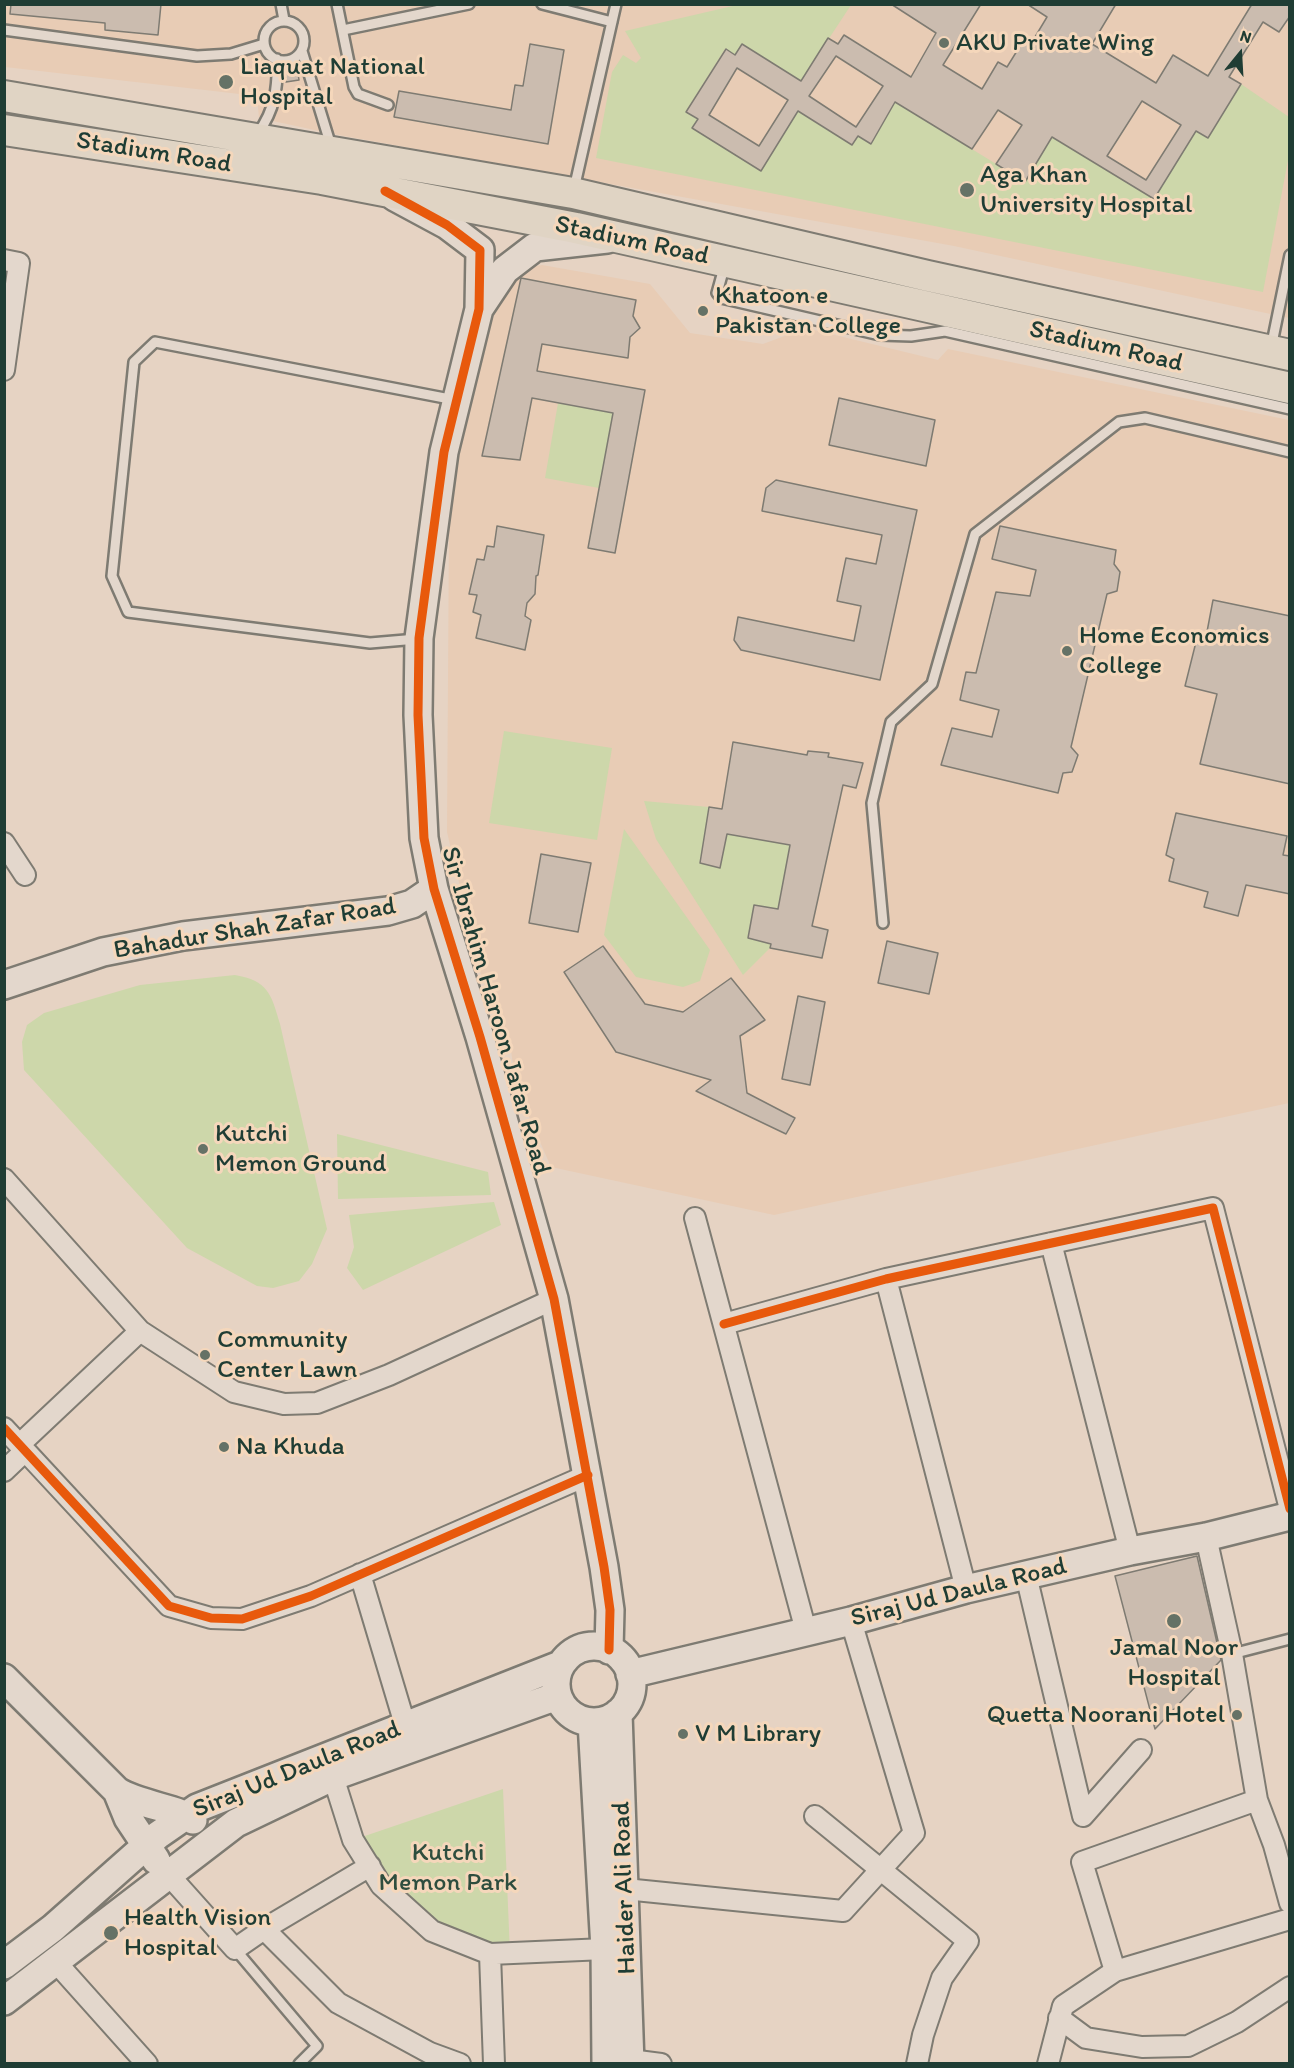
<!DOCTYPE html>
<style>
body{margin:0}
#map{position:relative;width:1294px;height:2068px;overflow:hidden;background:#e6d3c3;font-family:Itim,sans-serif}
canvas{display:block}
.frame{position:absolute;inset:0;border:6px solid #1f3d34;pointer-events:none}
.north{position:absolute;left:1210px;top:24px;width:60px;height:60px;-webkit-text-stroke:4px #f5d7bb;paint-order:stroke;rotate:18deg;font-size:16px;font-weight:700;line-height:24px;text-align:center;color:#1f3d34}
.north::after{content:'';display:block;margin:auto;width:21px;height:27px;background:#1f3d34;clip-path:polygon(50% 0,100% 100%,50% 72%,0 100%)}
</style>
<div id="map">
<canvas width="1294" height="2068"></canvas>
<div class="frame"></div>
<div class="north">N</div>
</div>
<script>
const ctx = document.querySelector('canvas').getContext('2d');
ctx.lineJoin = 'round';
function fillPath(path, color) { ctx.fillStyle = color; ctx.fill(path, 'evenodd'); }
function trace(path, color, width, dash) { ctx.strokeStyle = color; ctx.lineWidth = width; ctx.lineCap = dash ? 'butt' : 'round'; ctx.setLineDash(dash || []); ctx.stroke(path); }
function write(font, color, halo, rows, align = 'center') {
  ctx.font = font + ' Itim,sans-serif'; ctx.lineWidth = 6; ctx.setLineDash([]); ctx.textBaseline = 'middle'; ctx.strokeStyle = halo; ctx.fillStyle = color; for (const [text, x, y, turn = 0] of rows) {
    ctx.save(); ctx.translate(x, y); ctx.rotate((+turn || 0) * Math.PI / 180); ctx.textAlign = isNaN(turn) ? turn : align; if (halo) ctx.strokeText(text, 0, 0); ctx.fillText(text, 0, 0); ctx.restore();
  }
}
fillPath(new Path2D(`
 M 5,4 L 1289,5 L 1289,318 L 954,246 L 333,134 L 259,118 L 257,96 L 5,67 Z
 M 542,265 L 650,284 L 690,333 L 763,344 L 806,328 L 938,360 L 948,349 L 1289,420 L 1289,1103 L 774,1215 L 551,1167 L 516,1087 L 510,1043 L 482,979 L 447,832 L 449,524 L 460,435 L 473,359 L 507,271 Z`), '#e8ccb5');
fillPath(new Path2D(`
 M 737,5 L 851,5 L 801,81 L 742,44 L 735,55 L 725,49 L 686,111 L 698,119 L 693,128 L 760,171 L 798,111 L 852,145 L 858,136 L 871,144 L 895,102 L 1024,181 L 1052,137 L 1154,199 L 1196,131 L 1208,138 L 1241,84 L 1289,117 L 1289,155 L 1263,292 L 596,158 L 612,72 L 623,55 L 636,63 L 641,58 L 625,31 Z
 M 558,403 L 613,413 L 599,488 L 545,478 Z
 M 504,731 L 612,748 L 597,840 L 489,823 Z
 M 644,801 L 709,807 L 700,863 L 720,868 L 727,834 L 790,845 L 778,909 L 754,905 L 748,938 L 771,944 L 770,948 L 743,975 L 656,839 Z
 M 624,829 L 710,950 L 700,981 L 683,987 L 636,977 L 604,935 Z
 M 235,975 C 268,981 271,993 280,1024 L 327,1229 L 312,1264 L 299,1281 L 273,1288 L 257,1286 L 187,1248 L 24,1070 L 22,1042 L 27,1025 L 44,1013 L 140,985 Z
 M 337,1134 L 488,1172 L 491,1195 L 338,1199 Z
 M 494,1202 L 501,1225 L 363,1290 L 347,1268 L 354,1247 L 349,1215 Z
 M 503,1789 L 510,1953 L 432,1931 L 353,1840 Z`), '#cdd7aa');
const building = new Path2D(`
 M 11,4 L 161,4 L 158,35 L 105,30 L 105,23 L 10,14 Z
 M 891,4 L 981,4 L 943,65 L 982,89 L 998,62 L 1007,67 L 1025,38 L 1032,42 L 1047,17 L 1027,4 L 1116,4 L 1092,44 L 1156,83 L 1173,55 L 1208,76 L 1252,4 L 1290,4 L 1290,16 L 1279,32 L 1263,22 L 1229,77 L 1241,84 L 1208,138 L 1196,131 L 1154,199 L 1052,137 L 1025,182 L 996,164 L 1022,125 L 998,110 L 972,149 L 895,102 L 871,144 L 858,136 L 852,145 L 798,111 L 761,171 L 692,128 L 698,119 L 686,112 L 726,49 L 735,55 L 742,44 L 801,81 L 828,38 L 838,44 L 844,35 L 911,77 L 936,33 ZM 836,56 L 883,86 L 856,127 L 809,96 ZM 737,68 L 788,100 L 759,146 L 709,115 ZM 1142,101 L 1181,125 L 1146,180 L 1107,156 Z
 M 530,44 L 564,50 L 548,144 L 394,117 L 399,91 L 511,110 L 515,85 L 523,86 Z
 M 297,67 L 299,80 L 286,82 L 284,69 Z
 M 521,278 L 636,300 L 633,316 L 640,328 L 630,337 L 628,358 L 542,344 L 537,371 L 645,390 L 615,553 L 588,548 L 613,413 L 532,398 L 520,460 L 482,456 Z
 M 839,398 L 935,420 L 926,466 L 829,445 Z
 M 776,480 L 917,510 L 880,680 L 741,650 L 734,640 L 738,617 L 854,641 L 861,606 L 837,601 L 846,558 L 876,564 L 882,535 L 762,511 L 766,488 Z
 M 497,526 L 544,535 L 538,575 L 536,576 L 535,594 L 527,603 L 525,616 L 531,620 L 525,650 L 476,638 L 481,615 L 473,612 L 477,595 L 469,594 L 477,559 L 484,560 L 487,546 L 494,547 Z
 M 1000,526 L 1116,550 L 1114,564 L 1120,572 L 1117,591 L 1107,594 L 1071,747 L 1078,755 L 1072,772 L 1063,773 L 1058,793 L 941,765 L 952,728 L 992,737 L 999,710 L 960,700 L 966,672 L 976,673 L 996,592 L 1030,596 L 1036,570 L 992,559 Z
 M 1213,600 L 1290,616 L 1290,784 L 1200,764 L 1217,694 L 1185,686 L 1198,634 L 1206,637 Z
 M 733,742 L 807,755 L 808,751 L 829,753 L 828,757 L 863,763 L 856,788 L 843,785 L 812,926 L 828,930 L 822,958 L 770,948 L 771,944 L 748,938 L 754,905 L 778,909 L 790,845 L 727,834 L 720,868 L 700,863 L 709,807 L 722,809 Z
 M 1176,813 L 1287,836 L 1283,855 L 1290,856 L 1290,894 L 1246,885 L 1238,916 L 1204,907 L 1208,892 L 1169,881 L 1174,859 L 1166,855 Z
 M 541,854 L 591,863 L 578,932 L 529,923 Z
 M 887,941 L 938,953 L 929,994 L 878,983 Z
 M 603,946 L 645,1004 L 683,1012 L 731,978 L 765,1020 L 740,1036 L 747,1093 L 795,1118 L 786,1134 L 696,1091 L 711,1080 L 616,1052 L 564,972 Z
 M 798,996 L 825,1002 L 810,1085 L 782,1079 Z
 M 1197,1556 L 1221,1660 L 1155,1729 L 1115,1576 Z`);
fillPath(building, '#cbbcaf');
trace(building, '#7e7b72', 1.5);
const lane = new Path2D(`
 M 281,4 L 284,20
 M 337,4 L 354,87 L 358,94 L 388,105
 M 542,4 L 612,22
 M264 41a20 20 0 1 1 40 0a20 20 0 1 1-40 0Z
 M 4,30 L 197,56 L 231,54 L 264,44
 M 343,30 L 469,4
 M 302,51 L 331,146
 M 258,133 C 275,110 278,87 277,59
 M 574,189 L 616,4
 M 725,264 L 717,293 L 721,298 L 880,335 L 911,336 L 945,331 L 1290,409
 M 1271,348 L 1290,255
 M 417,639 L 370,643 L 128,612 L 112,576 L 134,362 L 155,342 L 455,400
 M 883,923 L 872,803 L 891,722 L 932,684 L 975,534 L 1119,422 L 1145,418 L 1290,452
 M 1232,1654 L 1290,1639
 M 235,1949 L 317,2046 L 299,2064`);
const street = new Path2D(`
 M 4,260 L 19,263 L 4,370
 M 4,843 L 25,875
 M 4,1179 L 140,1331 L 234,1392 L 284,1404 L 317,1403 L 389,1375 L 554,1299
 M 695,1218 L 806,1631
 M 1051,1243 L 1130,1551
 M 886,1279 L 966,1589
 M 724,1324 L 886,1279 L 1213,1208 L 1290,1509
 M 4,1428 L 169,1606 L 211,1618 L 242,1619 L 311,1596 L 588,1475
 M 20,1444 L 140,1331
 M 4,1471 L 25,1451
 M 1206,1537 L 1232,1654 L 1257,1800 L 1274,1845 L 1290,1903
 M 360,1574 L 409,1738
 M 1026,1575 L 1083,1816
 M 329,1764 L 353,1840 L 381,1885 L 432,1931 L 490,1954 L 605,1949
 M 815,1816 L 968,1941 L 942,1978 L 923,2035 L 917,2064
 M 1083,1816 L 1141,1750
 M 167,1873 L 235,1949 L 264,1929 L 370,1866
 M 625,1889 L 843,1911 L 914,1833 L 851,1621
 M 264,1929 L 338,2003 L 430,2053 L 460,2064
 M 490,1954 L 494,2064
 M 54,1960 L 147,2064
 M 1115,1971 L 1082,1862 L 1257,1800
 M 1059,2018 L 1086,2038 L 1142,2047 L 1188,2046 L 1237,2022 L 1290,1987
 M 630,2060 L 661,2064
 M 1048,2064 L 1063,2006 L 1115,1971 L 1290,1919`);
const secondary = new Path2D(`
 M 395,197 L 447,225 L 480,250 L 479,309 L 444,452 L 419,638 L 418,715 L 424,838 L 434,889 L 480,1037 L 554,1299 L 604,1567 L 610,1610 L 609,1650
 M 479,309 L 505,270 L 535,247 L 607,239
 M 4,985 L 103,952 L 183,936 L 388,911 L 412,904 L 434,889
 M556 1684a38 38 0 1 1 76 0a38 38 0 1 1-76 0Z
 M 630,1674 L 851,1621 L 966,1589 L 1130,1551 L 1206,1537 L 1290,1516
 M 4,1678 L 117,1791 L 128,1818 L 156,1860
 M 618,1713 L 630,2064
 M 592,1722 L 605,1949 L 606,2064
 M 117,1791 C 136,1804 183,1810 193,1820
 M 4,1965 L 53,1928 L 158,1835 L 197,1808 L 560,1665
 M 4,2001 L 236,1823 L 334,1776 L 557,1696`);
const primary = new Path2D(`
 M 4,96 L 573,193 L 928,276 L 1290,355
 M 4,130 L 322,179 L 576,228 L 1290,388`);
trace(lane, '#7e7b72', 14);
trace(street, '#7e7b72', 24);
trace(secondary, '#7e7b72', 32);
trace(primary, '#7e7b72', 34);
trace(lane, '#e3d7cc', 9);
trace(street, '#e3d7cc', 20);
trace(secondary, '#e3d7cc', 27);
trace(primary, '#e0d4c4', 30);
trace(new Path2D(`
 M 385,191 L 447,225 L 480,250 L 479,309 L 444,452 L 419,638 L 418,715 L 424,838 L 434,889 L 480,1037 L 554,1299 L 604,1567 L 610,1610 L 609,1650
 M 724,1324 L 886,1279 L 1213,1208 L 1290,1509
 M 4,1428 L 169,1606 L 211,1618 L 242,1619 L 311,1596 L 588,1475`), '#e8590c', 9);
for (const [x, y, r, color] of [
 [944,43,6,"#657266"],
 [226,82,8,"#657266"],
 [967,190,8,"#657266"],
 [703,311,6,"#657266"],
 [1067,651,6,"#657266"],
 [203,1149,6,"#657266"],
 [205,1355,6,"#657266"],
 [224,1447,6,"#657266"],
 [1174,1621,8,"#657266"],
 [1237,1715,6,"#657266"],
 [683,1734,6,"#657266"],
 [111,1933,8,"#657266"]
]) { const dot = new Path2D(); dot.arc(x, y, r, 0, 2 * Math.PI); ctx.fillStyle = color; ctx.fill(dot); trace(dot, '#f5d7bb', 2); }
write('26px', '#1f3d34', '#f5d7bb', [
 ["AKU Private Wing",956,43],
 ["Liaquat National",240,67],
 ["Hospital",240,97],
 ["Aga Khan",980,175],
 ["University Hospital",980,205],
 ["Khatoon e",715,296],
 ["Pakistan College",715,326],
 ["Home Economics",1079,636],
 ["College",1079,666],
 ["Kutchi",215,1134],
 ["Memon Ground",215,1164],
 ["Community",217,1340],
 ["Center Lawn",217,1370],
 ["Na Khuda",236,1447],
 ["Jamal Noor",1174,1648,"center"],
 ["Hospital",1174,1678,"center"],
 ["Quetta Noorani Hotel",1225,1715,"right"],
 ["V M Library",695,1734],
 ["Health Vision",124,1918],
 ["Hospital",124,1948]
], 'left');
write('26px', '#1f3d34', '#f5d7bb', [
 ["Stadium Road",154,153,9],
 ["Stadium Road",632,241,12],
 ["Stadium Road",1106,347,13],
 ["Bahadur Shah Zafar Road",255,929,-9],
 ["Sir Ibrahim Haroon Jafar Road",495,1011,74],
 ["Siraj Ud Daula Road",959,1593,-14],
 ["Siraj Ud Daula Road",297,1770,-22],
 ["Haider Ali Road",625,1888,-92]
]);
write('26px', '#2e4d3e', '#f5d7bb', [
 ["Kutchi",448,1853],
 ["Memon Park",448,1883]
]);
</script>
